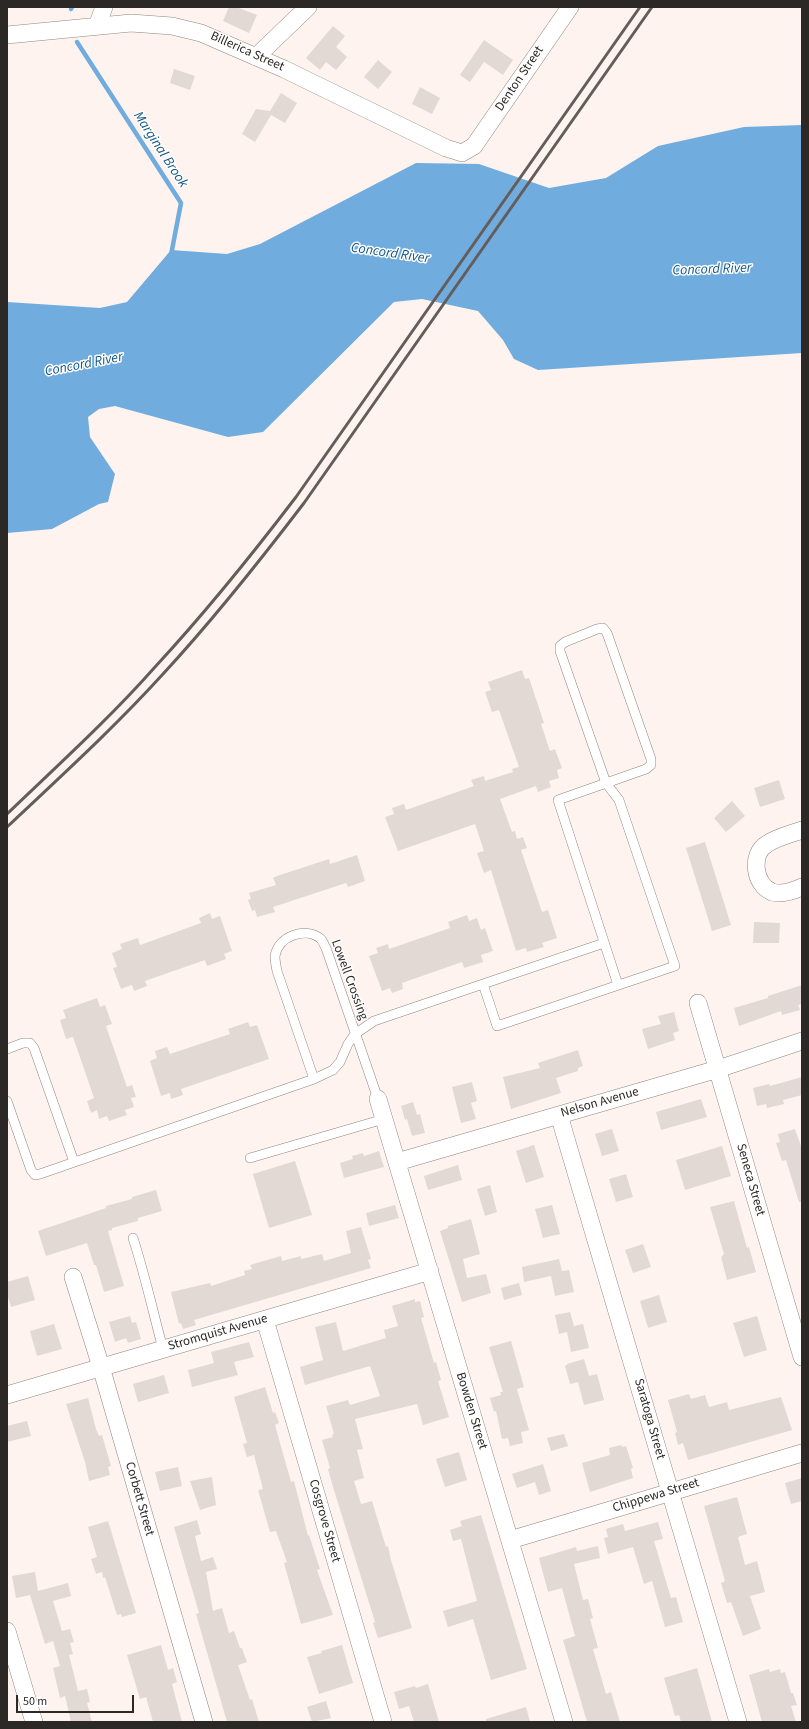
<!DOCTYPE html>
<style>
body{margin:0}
#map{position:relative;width:809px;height:1729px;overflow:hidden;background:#fef3ee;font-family:"Source Sans 3",sans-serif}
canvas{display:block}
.frame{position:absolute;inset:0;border:8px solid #2c2826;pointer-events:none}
.scale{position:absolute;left:16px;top:1695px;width:118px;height:18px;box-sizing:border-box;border:2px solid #2c2826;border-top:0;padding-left:5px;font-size:12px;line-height:14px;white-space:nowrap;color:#2c2826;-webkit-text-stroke:3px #fff;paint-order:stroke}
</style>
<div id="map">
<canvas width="809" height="1729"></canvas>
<div class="frame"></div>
<div class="scale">50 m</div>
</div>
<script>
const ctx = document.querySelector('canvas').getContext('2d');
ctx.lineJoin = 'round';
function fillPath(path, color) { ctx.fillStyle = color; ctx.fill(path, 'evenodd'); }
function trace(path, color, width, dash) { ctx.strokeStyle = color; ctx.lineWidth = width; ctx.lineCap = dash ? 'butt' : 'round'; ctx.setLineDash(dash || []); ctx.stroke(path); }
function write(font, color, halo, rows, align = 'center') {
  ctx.font = font + ' "Source Sans 3",sans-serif'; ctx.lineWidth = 3; ctx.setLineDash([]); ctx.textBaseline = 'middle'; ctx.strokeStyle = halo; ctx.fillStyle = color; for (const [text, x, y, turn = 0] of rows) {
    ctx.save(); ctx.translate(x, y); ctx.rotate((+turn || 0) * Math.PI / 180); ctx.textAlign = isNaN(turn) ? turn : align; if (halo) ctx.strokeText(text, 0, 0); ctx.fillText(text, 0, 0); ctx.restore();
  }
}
fillPath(new Path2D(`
 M 802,125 L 802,353 L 538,370 L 514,359 L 503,340 L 478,311 L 422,299 L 394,302 L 263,432 L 228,437 L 115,406 L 99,409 L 88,417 L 90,437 L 115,474 L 108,502 L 99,504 L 52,529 L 7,533 L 7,302 L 100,308 L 127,302 L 171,250 L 227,254 L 260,244 L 416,163 L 479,164 L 549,188 L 606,178 L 658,146 L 744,127 Z`), '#70acdd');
trace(new Path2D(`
 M 71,9 L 72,7
 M 77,42 L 181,203 L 171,255`), '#70acdd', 4.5);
fillPath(new Path2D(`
 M 229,7 L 236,7 L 257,15 L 249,33 L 223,21 Z
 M 333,26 L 345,36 L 336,47 L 347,57 L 336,70 L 326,62 L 320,70 L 306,58 Z
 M 484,40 L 513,60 L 503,75 L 484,62 L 470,82 L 460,75 Z
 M 378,60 L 392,72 L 378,89 L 364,77 Z
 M 174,69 L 195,76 L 190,90 L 170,83 Z
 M 420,87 L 440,98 L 432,114 L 412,104 Z
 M 281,93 L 297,103 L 285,123 L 271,115 L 255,142 L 242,134 L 256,109 L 270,111 Z
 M 522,670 L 525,679 L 529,678 L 544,723 L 541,724 L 550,751 L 555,749 L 562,768 L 557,770 L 559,778 L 549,781 L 551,787 L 538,792 L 536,786 L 500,799 L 512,832 L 515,831 L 517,839 L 523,837 L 527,848 L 521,850 L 542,912 L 548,910 L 557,938 L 542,943 L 544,947 L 527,952 L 526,948 L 516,951 L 491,870 L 484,873 L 477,853 L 484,851 L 475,824 L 398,851 L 385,817 L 394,814 L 392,808 L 404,804 L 406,810 L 474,786 L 471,780 L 484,776 L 485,781 L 513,772 L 512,769 L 519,767 L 499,710 L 492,712 L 485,692 L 491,690 L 488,682 Z
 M 779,780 L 785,799 L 760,807 L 754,788 Z
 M 732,801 L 745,816 L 726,832 L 714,818 Z
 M 705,842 L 731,925 L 712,931 L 686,848 Z
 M 357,855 L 365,881 L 348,887 L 346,883 L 273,907 L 275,912 L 257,917 L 255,910 L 252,911 L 248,900 L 251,899 L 249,893 L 276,885 L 273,878 L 277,876 L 329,859 L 330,864 Z
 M 210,913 L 212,919 L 220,916 L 232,951 L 224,954 L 226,959 L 207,966 L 205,960 L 145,981 L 147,986 L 134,991 L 132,985 L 121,989 L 113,968 L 117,967 L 112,953 L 122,949 L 120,944 L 138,938 L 140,945 L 201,923 L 199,918 Z
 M 467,915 L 469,921 L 477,918 L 481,930 L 485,928 L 493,951 L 481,955 L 483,962 L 464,968 L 462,962 L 402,983 L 403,989 L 392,993 L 390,988 L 382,991 L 369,956 L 378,953 L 376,948 L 388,944 L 389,949 L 450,928 L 448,922 Z
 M 754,922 L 780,923 L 779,943 L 753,943 Z
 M 802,985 L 802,1004 L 798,1005 L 800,1010 L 782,1015 L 781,1011 L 739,1026 L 734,1008 L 768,998 L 768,996 Z
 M 97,998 L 100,1007 L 105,1005 L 112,1024 L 106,1026 L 127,1087 L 132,1085 L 136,1097 L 131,1098 L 134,1107 L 125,1110 L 127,1115 L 109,1121 L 107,1116 L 99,1119 L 97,1110 L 91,1113 L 87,1101 L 94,1098 L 73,1037 L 66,1039 L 60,1020 L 66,1018 L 63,1010 Z
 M 674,1012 L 679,1031 L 673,1033 L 675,1040 L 648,1049 L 642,1029 L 661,1024 L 658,1016 Z
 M 248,1022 L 250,1027 L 257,1025 L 269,1059 L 181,1089 L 183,1095 L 171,1099 L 170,1093 L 161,1096 L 150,1061 L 157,1058 L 155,1051 L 167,1047 L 170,1054 L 230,1034 L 228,1029 Z
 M 578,1050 L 583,1066 L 578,1068 L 578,1071 L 556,1078 L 561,1093 L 511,1109 L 503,1077 L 540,1068 L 538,1063 Z
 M 802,1077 L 802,1095 L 783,1100 L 784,1104 L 767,1108 L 766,1104 L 757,1106 L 753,1088 L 769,1084 L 770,1086 Z
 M 472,1082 L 477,1101 L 471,1103 L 476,1119 L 461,1123 L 452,1087 Z
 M 701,1099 L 707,1117 L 661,1130 L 656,1112 Z
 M 413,1102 L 417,1115 L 420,1114 L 425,1133 L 412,1136 L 407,1119 L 405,1120 L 401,1106 Z
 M 612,1129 L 619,1151 L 602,1156 L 595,1134 Z
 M 795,1129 L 802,1149 L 802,1202 L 799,1202 L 786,1160 L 782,1161 L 776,1143 L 780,1142 L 778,1134 Z
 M 534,1145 L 544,1177 L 526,1183 L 516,1151 Z
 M 722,1146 L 731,1176 L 685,1190 L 676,1160 Z
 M 379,1151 L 384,1167 L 344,1178 L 340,1163 L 353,1159 L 352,1156 L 363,1153 L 364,1156 Z
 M 295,1161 L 312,1215 L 269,1228 L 253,1174 Z
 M 458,1165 L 462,1180 L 428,1190 L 424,1176 Z
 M 626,1174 L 633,1197 L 616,1202 L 609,1179 Z
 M 490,1185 L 497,1212 L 485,1216 L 477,1189 Z
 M 156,1190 L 162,1211 L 138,1218 L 138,1221 L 112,1228 L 112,1230 L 108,1231 L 124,1286 L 104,1292 L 96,1265 L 94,1265 L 87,1243 L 46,1256 L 38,1231 L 106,1208 L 106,1206 L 132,1199 L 132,1197 Z
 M 734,1201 L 747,1248 L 749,1247 L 756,1272 L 727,1280 L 721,1257 L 724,1254 L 710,1207 Z
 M 395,1205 L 399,1218 L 369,1226 L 366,1213 Z
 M 552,1205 L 560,1234 L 543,1238 L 535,1209 Z
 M 471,1219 L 480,1254 L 463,1259 L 467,1278 L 486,1274 L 491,1293 L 462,1302 L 440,1231 L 448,1228 L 448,1226 Z
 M 361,1227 L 371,1259 L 368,1260 L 371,1268 L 194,1320 L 196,1325 L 183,1329 L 181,1323 L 179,1324 L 171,1292 L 210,1283 L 211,1286 L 245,1275 L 244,1271 L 252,1269 L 250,1265 L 281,1256 L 282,1261 L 301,1256 L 301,1259 L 322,1254 L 324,1261 L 351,1253 L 346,1231 Z
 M 643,1244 L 651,1267 L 633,1273 L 625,1250 Z
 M 559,1259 L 562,1271 L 569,1270 L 574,1292 L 555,1296 L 551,1276 L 524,1282 L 522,1267 Z
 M 28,1276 L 35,1300 L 11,1307 L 7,1294 L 7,1282 Z
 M 519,1283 L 522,1295 L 504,1300 L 501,1288 Z
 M 659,1295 L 667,1322 L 648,1328 L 640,1301 Z
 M 415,1299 L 415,1302 L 420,1301 L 424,1317 L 421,1318 L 434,1363 L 436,1362 L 441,1380 L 438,1381 L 449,1417 L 423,1425 L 417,1404 L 355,1419 L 363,1449 L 357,1450 L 364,1478 L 354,1481 L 361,1504 L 372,1501 L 386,1547 L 388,1546 L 391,1560 L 412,1628 L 378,1638 L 373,1623 L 375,1622 L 333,1487 L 328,1469 L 330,1468 L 322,1440 L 333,1437 L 332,1435 L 334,1434 L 326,1406 L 348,1400 L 350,1405 L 380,1396 L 370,1366 L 305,1385 L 300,1367 L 323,1360 L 315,1327 L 336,1322 L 343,1351 L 386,1338 L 384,1330 L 398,1326 L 392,1306 Z
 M 570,1312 L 574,1326 L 583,1324 L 589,1348 L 571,1352 L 567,1332 L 559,1334 L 555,1315 Z
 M 130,1316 L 132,1323 L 136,1322 L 141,1339 L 128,1343 L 126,1338 L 115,1342 L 109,1322 Z
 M 757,1316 L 767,1350 L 744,1357 L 733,1323 Z
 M 54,1324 L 62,1349 L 37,1356 L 30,1331 Z
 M 511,1341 L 524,1387 L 517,1389 L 529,1430 L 521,1432 L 523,1443 L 510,1446 L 508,1438 L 502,1439 L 496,1411 L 494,1412 L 490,1398 L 501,1395 L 500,1392 L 503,1392 L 489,1347 Z
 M 249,1342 L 254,1357 L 234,1362 L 238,1375 L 192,1387 L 188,1370 L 214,1363 L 211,1352 Z
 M 584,1359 L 589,1376 L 597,1374 L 604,1400 L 584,1405 L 578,1382 L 570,1384 L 565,1366 L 567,1365 L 567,1364 Z
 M 164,1375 L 169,1393 L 138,1402 L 133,1384 Z
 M 265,1387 L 273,1413 L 275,1412 L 279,1423 L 275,1425 L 291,1482 L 294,1481 L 308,1536 L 309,1535 L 320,1569 L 317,1570 L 333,1615 L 301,1624 L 284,1563 L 287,1562 L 276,1531 L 270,1532 L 258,1490 L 263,1489 L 254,1455 L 247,1457 L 243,1444 L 247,1443 L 234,1397 Z
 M 689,1394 L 691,1399 L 705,1395 L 709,1407 L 727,1402 L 729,1410 L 781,1397 L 792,1430 L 688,1460 L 683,1443 L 678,1445 L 675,1433 L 677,1432 L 668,1400 Z
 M 88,1398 L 96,1429 L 99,1436 L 102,1435 L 111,1466 L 108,1467 L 110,1475 L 89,1481 L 85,1462 L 66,1404 Z
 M 27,1421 L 31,1436 L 7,1442 L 7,1426 Z
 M 564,1434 L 568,1446 L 551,1451 L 547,1438 Z
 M 621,1445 L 622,1447 L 626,1446 L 633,1468 L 631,1469 L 633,1478 L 590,1492 L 582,1463 L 610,1455 L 609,1448 Z
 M 459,1452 L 467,1480 L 445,1487 L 436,1459 Z
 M 543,1464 L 551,1491 L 539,1495 L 535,1482 L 517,1488 L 512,1474 Z
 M 178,1467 L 182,1486 L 160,1491 L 155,1472 Z
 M 212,1477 L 216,1505 L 200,1510 L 190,1481 Z
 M 802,1478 L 802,1501 L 791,1504 L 785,1483 Z
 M 737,1497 L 747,1534 L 738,1537 L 745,1565 L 757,1561 L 765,1592 L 750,1596 L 761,1629 L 743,1636 L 731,1602 L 727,1603 L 721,1583 L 725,1581 L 704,1506 Z
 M 481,1515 L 527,1669 L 491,1680 L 473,1619 L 448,1627 L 443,1611 L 477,1601 L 461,1539 L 453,1541 L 450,1530 L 462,1526 L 460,1521 Z
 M 197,1520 L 201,1534 L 195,1536 L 201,1561 L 213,1557 L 217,1569 L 206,1572 L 213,1611 L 222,1608 L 229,1633 L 234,1631 L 240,1648 L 242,1648 L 247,1662 L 238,1665 L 250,1700 L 252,1699 L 259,1722 L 227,1722 L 196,1614 L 199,1613 L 174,1527 Z
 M 108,1521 L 136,1613 L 122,1617 L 121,1614 L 117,1615 L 105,1577 L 103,1578 L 102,1572 L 96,1574 L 91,1559 L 97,1557 L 88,1527 Z
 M 658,1522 L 663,1539 L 654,1541 L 671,1598 L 676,1597 L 683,1622 L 665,1627 L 652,1581 L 644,1584 L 633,1547 L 608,1554 L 604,1538 L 608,1537 L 606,1529 L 623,1524 L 625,1531 Z
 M 598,1546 L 600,1558 L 574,1564 L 583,1600 L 588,1599 L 593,1618 L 590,1619 L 598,1648 L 593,1649 L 606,1694 L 611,1692 L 620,1722 L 587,1722 L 563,1640 L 575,1636 L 562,1588 L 548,1592 L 539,1558 L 576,1547 L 577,1551 Z
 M 35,1572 L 38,1591 L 68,1583 L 71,1596 L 53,1601 L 62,1631 L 70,1629 L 74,1642 L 70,1643 L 73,1654 L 69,1655 L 78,1691 L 87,1689 L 90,1702 L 87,1703 L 92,1722 L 71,1722 L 65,1696 L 60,1698 L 53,1668 L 60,1666 L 53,1641 L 45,1644 L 30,1595 L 16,1598 L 12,1576 Z
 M 161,1645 L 168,1670 L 173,1668 L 177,1682 L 172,1684 L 182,1722 L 153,1722 L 146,1697 L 140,1699 L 127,1655 Z
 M 342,1645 L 353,1683 L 319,1694 L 307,1657 L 322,1653 L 321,1651 Z
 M 697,1668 L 712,1722 L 681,1722 L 679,1715 L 675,1716 L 664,1678 Z
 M 769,1669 L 770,1672 L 780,1669 L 781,1673 L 785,1672 L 791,1693 L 793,1693 L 797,1705 L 791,1706 L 796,1722 L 762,1722 L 749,1675 Z
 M 428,1684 L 439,1722 L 414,1722 L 409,1706 L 399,1709 L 394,1692 L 415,1686 L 416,1688 Z
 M 326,1701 L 331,1718 L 312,1722 L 307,1707 Z
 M 526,1707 L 530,1722 L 486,1722 L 486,1719 Z`), '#e3d9d4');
const service = new Path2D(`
 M 483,984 L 497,1026 L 675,966 L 619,800 L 606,783 L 560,651 L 560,646 L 565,642 L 597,629 L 603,628 L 607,633 L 651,759 L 651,765 L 646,769 L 558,800 L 618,985
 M 7,1049 L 23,1043 L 30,1043 L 34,1048 L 74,1162
 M 314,1079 L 277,971 C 276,966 275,961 275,956 C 278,936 306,926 321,939 C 323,941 324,945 326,948 L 378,1099
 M 7,1101 L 31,1170 L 35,1175 L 40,1174 L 314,1079 L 333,1070 L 340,1062 L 348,1044 L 355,1034 L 374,1021 L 604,943
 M 250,1158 L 384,1119
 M 133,1238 C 145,1275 153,1312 163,1349`);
const minor = new Path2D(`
 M 97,26 L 104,7
 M 7,35 L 131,23 L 172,26 L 201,33 L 284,69 L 446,148 L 462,153 L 474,146 L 570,7
 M 256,57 L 308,7
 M 802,830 C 791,834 777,837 767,844 C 750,854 754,885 772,892 C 782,895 793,891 802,887
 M 698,1003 L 802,1357
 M 378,1099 L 564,1722
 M 559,1115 L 738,1722
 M 397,1162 L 718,1069 L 802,1041
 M 73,1277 L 101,1367 L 204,1722
 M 265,1320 L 383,1722
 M 7,1395 L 430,1271
 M 510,1540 L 802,1453
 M 7,1631 L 34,1722`);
trace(service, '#8f8681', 10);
trace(minor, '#8f8681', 18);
trace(service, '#fff', 9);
trace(minor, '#fff', 17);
trace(new Path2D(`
 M 7,814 C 57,766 109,719 155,667 C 205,613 251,556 296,497 L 640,7
 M 7,827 C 60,777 114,728 163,674 C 213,620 259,562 304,503 L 652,7`), '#635d5b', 3);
write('13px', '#2c2826', '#fff', [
 ["Billerica Street",247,52,24],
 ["Denton Street",520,79,-56],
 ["Lowell Crossing",349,980,70],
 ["Nelson Avenue",600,1103,-16],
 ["Seneca Street",750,1180,74],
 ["Stromquist Avenue",218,1333,-16],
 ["Bowden Street",471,1411,73],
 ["Saratoga Street",649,1419,74],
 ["Chippewa Street",656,1496,-17],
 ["Corbett Street",139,1499,74],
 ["Cosgrove Street",324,1521,74]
]);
write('italic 14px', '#125685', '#fff', [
 ["Marginal Brook",160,150,57],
 ["Concord River",390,254,8],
 ["Concord River",712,270,-2],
 ["Concord River",84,365,-11]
]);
</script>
